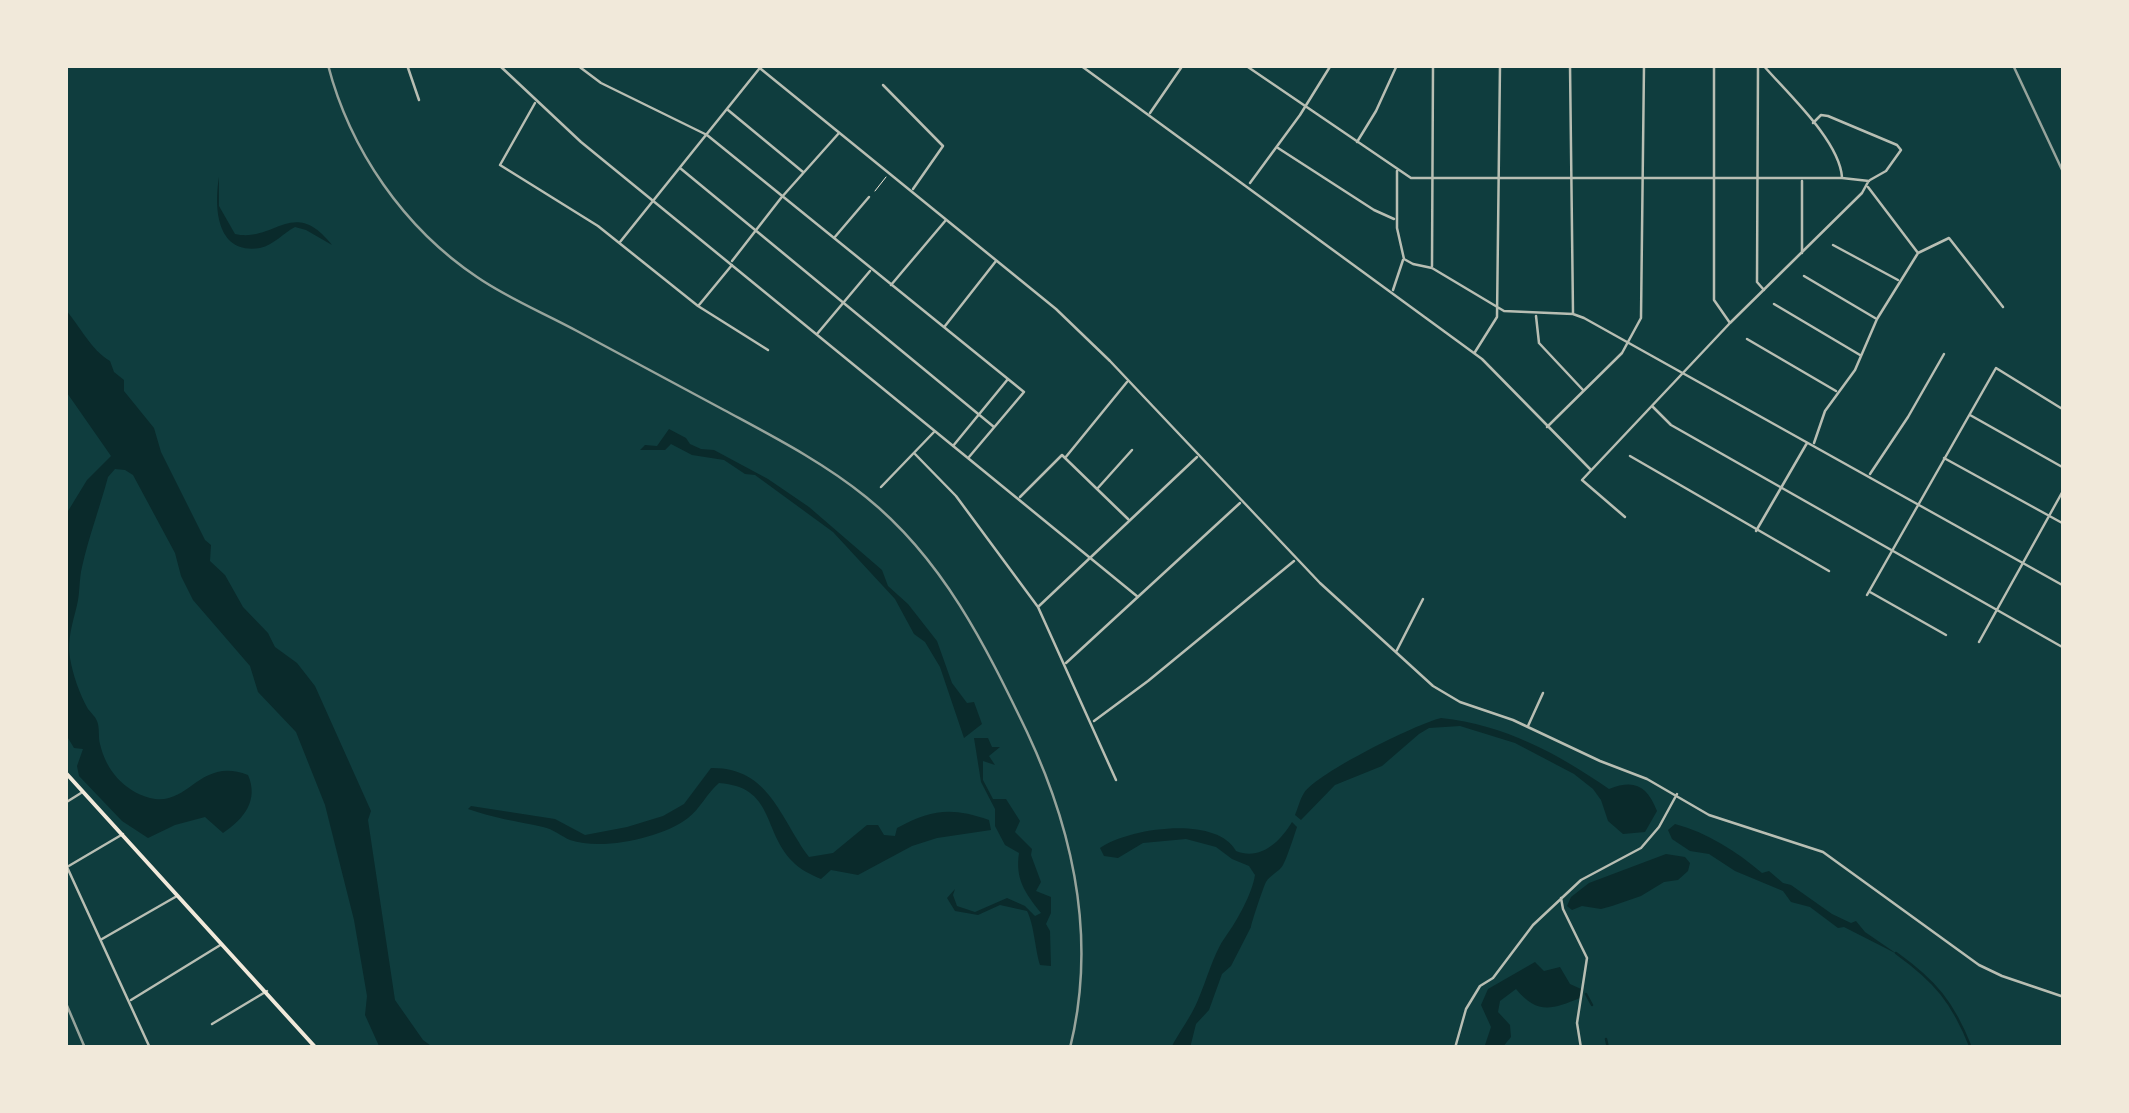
<!DOCTYPE html>
<style>
body{margin:0}
#map{position:relative;width:2129px;height:1113px;overflow:hidden;background:#0f3d3e;font-family:"PT Sans",sans-serif}
canvas{display:block}
.frame{position:absolute;inset:0;border:68px solid #f1e9da;pointer-events:none}
</style>
<div id="map">
<canvas width="2129" height="1113"></canvas>
<div class="frame"></div>
</div>
<script>
const ctx = document.querySelector('canvas').getContext('2d');
ctx.lineJoin = 'round';
function fillPath(path, color) { ctx.fillStyle = color; ctx.fill(path, 'evenodd'); }
function trace(path, color, width, dash) { ctx.strokeStyle = color; ctx.lineWidth = width; ctx.lineCap = dash ? 'butt' : 'round'; ctx.setLineDash(dash || []); ctx.stroke(path); }
fillPath(new Path2D(`
 M 219,177 L 219,206 L 235,234 C 275,243 293,196 332,245 L 306,230 L 295,227 C 283,233 274,245 260,248 C 216,255 214,207 219,177 Z
 M 65,309 C 80,326 91,350 110,361 L 114,372 L 124,380 L 124,391 L 154,428 L 161,452 L 205,540 L 211,545 L 210,561 L 225,575 L 243,607 L 268,633 L 275,647 L 297,663 L 315,686 L 371,811 L 368,820 L 395,1000 L 423,1040 L 434,1048 L 379,1046 L 365,1015 L 367,996 L 354,920 L 325,805 L 296,732 L 258,692 L 250,666 L 193,600 L 181,576 L 175,553 L 133,475 L 125,470 L 115,469 L 108,477 C 100,507 89,536 82,567 C 79,579 80,593 77,605 C 73,622 67,639 70,658 C 73,675 79,693 88,709 C 91,713 95,716 97,721 C 100,728 98,737 100,744 C 106,770 124,791 150,798 C 189,808 199,756 248,775 C 259,800 244,819 223,833 L 205,817 L 175,825 L 148,838 L 122,821 L 79,776 L 77,766 L 83,749 L 74,748 L 65,733 L 65,516 L 87,480 L 111,456 L 65,390 Z
 M 669,429 L 686,438 L 690,444 L 701,449 L 714,450 L 768,479 L 809,507 L 882,570 L 888,586 L 908,604 L 937,641 L 952,683 L 967,703 L 974,702 L 982,724 L 964,738 L 940,667 L 925,642 L 914,634 L 895,599 L 833,532 L 755,475 L 745,474 L 724,460 L 692,455 L 671,444 L 665,450 L 640,450 L 645,445 L 657,446 Z
 M 1441,718 C 1505,725 1557,753 1609,789 C 1635,779 1647,786 1657,811 L 1645,832 L 1623,834 L 1608,821 L 1601,800 L 1593,789 L 1574,774 L 1515,743 L 1460,726 L 1429,728 L 1419,734 L 1382,766 L 1335,785 L 1301,820 L 1295,815 C 1298,808 1300,799 1304,793 C 1317,773 1416,724 1441,718 Z
 M 974,738 L 988,738 L 992,747 L 1000,747 L 989,756 L 995,765 L 983,761 L 983,780 L 993,799 L 1006,799 L 1020,821 L 1015,832 L 1032,849 L 1031,855 L 1041,882 L 1036,891 L 1051,897 L 1051,913 L 1046,924 L 1050,931 L 1051,966 L 1040,965 C 1035,949 1034,924 1027,911 L 1000,905 L 978,915 L 955,911 L 947,898 L 955,889 L 953,895 L 957,906 L 975,912 L 1007,898 L 1025,906 L 1035,916 L 1041,913 C 1025,893 1015,879 1019,853 L 1005,845 L 995,826 L 995,809 L 981,782 Z
 M 711,768 C 769,767 780,818 809,857 L 833,853 L 867,825 L 878,825 L 884,835 L 895,836 L 897,828 C 932,809 952,807 989,820 L 991,830 L 937,838 L 912,846 L 858,875 L 831,870 L 821,879 C 812,875 799,869 793,862 C 762,831 775,787 719,783 C 707,793 700,809 688,818 C 662,838 602,851 570,840 C 561,836 553,829 543,827 C 516,821 493,818 468,809 L 471,806 L 555,819 L 585,835 L 627,827 L 663,816 L 684,804 Z
 M 1292,822 L 1297,827 C 1294,836 1287,858 1283,865 C 1279,872 1270,875 1266,882 C 1264,885 1251,924 1251,927 L 1231,966 L 1222,974 L 1209,1010 L 1196,1024 L 1190,1048 L 1171,1048 C 1179,1032 1191,1017 1198,1000 C 1206,982 1214,952 1226,936 C 1237,921 1252,894 1255,875 L 1249,866 L 1232,859 L 1216,847 L 1186,839 L 1143,843 L 1118,858 L 1104,856 L 1100,848 C 1129,828 1216,815 1236,851 C 1260,861 1280,842 1292,822 Z
 M 1675,824 C 1708,833 1736,851 1762,873 L 1769,871 L 1783,883 L 1791,885 L 1832,914 L 1851,923 L 1856,921 L 1865,932 L 1897,954 L 1844,927 L 1838,928 L 1810,907 L 1791,902 L 1783,891 L 1735,871 L 1709,854 L 1690,851 L 1672,839 L 1668,830 Z
 M 1666,854 L 1685,857 L 1690,863 L 1688,871 L 1678,880 L 1664,882 L 1641,896 L 1612,906 L 1601,909 L 1582,906 L 1572,910 L 1567,906 L 1571,897 L 1589,883 Z
 M 1535,962 L 1544,971 L 1560,967 L 1570,984 L 1581,989 L 1580,998 C 1551,1010 1537,1014 1516,989 L 1500,1001 L 1498,1012 L 1510,1025 L 1511,1037 L 1502,1048 L 1484,1048 L 1491,1027 L 1481,1005 L 1488,989 Z`), '#0a2a2b');
trace(new Path2D(`
 M 1896,953 C 1935,981 1953,1002 1971,1048
 M 1586,994 L 1592,1005
 M 1606,1039 L 1608,1048`), '#0a2a2b', 2.5);
trace(new Path2D(`
 M 875,191 L 886,177`), '#f1e9da', 1);
trace(new Path2D(`
 M 407,65 L 419,100
 M 499,65 L 581,142 L 1138,597
 M 577,65 L 601,83 L 707,135 L 1008,379
 M 756,65 L 1056,309 L 1110,361 L 1320,583 L 1433,686 L 1460,702 L 1513,720 L 1600,761 L 1647,779 L 1709,815 L 1823,852 L 1979,965 L 2002,976 L 2064,997
 M 1080,65 L 1482,359 L 1591,470
 M 1245,65 L 1411,178 L 1842,178 L 1869,181
 M 1570,65 L 1573,313
 M 1714,65 L 1714,300 L 1730,323
 M 1758,65 L 1757,282 L 1764,290
 M 1763,65 C 1787,93 1839,140 1842,177
 M 883,85 L 943,146 L 913,189
 M 535,103 L 500,165 L 598,226 L 698,306 L 768,350
 M 728,110 L 803,172
 M 1150,113 L 1183,65
 M 1813,123 L 1821,115 L 1828,116 L 1897,145 L 1901,150 L 1886,171 L 1870,180
 M 1357,142 L 1376,111 L 1397,65
 M 1278,148 L 1374,210 L 1394,219
 M 680,168 L 994,427
 M 1397,171 L 1397,228 L 1404,259 L 1413,264 L 1432,268 L 1504,311 L 1573,314 L 1584,318 L 2064,586
 M 1250,183 L 1300,115 L 1331,65
 M 1868,187 L 1918,253 L 1949,238 L 2003,307
 M 834,238 L 869,197
 M 620,242 L 759,69
 M 1833,245 L 1898,280
 M 1802,253 L 1802,181
 M 732,261 L 781,198 L 839,133
 M 1432,266 L 1433,65
 M 1804,276 L 1875,318
 M 891,285 L 946,220
 M 1393,290 L 1403,260
 M 1774,304 L 1860,355
 M 699,305 L 732,265
 M 1536,316 L 1539,343 L 1583,390
 M 945,326 L 996,261
 M 817,334 L 870,271
 M 1747,339 L 1836,391
 M 1475,352 L 1497,317 L 1500,65
 M 1652,406 L 1671,425 L 2064,648
 M 1970,415 L 2064,468
 M 1547,427 L 1622,353 L 1641,318 L 1644,65
 M 1814,443 L 1825,411 L 1855,370 L 1877,319 L 1918,253
 M 953,446 L 1008,379 L 1024,392 L 969,457
 M 915,454 L 956,496 L 1038,607 L 1116,780
 M 1630,456 L 1829,571
 M 1065,458 L 1128,519
 M 1944,458 L 2064,524
 M 1870,474 L 1908,417 L 1944,354
 M 881,487 L 934,432
 M 1097,489 L 1132,450
 M 1020,497 L 1062,455 L 1065,458 L 1127,382
 M 1625,517 L 1582,480 L 1730,323 L 1862,193 L 1868,182
 M 1756,531 L 1807,443
 M 1870,592 L 1946,635
 M 1867,595 L 1996,368 L 2064,410
 M 1039,606 L 1197,457
 M 1979,642 L 2064,489
 M 1396,652 L 1423,599
 M 1066,663 L 1240,503
 M 1094,721 L 1148,681 L 1294,561
 M 1528,726 L 1543,693
 M 65,803 L 81,793
 M 123,834 L 67,867 L 150,1048
 M 1561,898 L 1563,909 L 1587,958 L 1577,1023 L 1581,1048
 M 102,939 L 177,896
 M 131,1000 L 222,944
 M 212,1024 L 267,991
 M 1455,1048 L 1466,1009 L 1480,986 L 1493,978 L 1533,925 L 1581,880 L 1641,848 L 1659,827 L 1677,794`), '#b8beb3', 2.5);
trace(new Path2D(`
 M 65,772 L 316,1048`), '#f1e9da', 4);
trace(new Path2D(`
 M 328,65 C 350,150 404,228 477,277 C 509,299 544,313 577,331 C 626,357 675,384 724,410 C 772,436 823,462 866,497 C 943,559 985,645 1027,732 C 1074,832 1097,939 1070,1048
 M 2013,65 L 2064,174
 M 65,1001 L 85,1048`), '#97a49c', 2.5);
</script>
